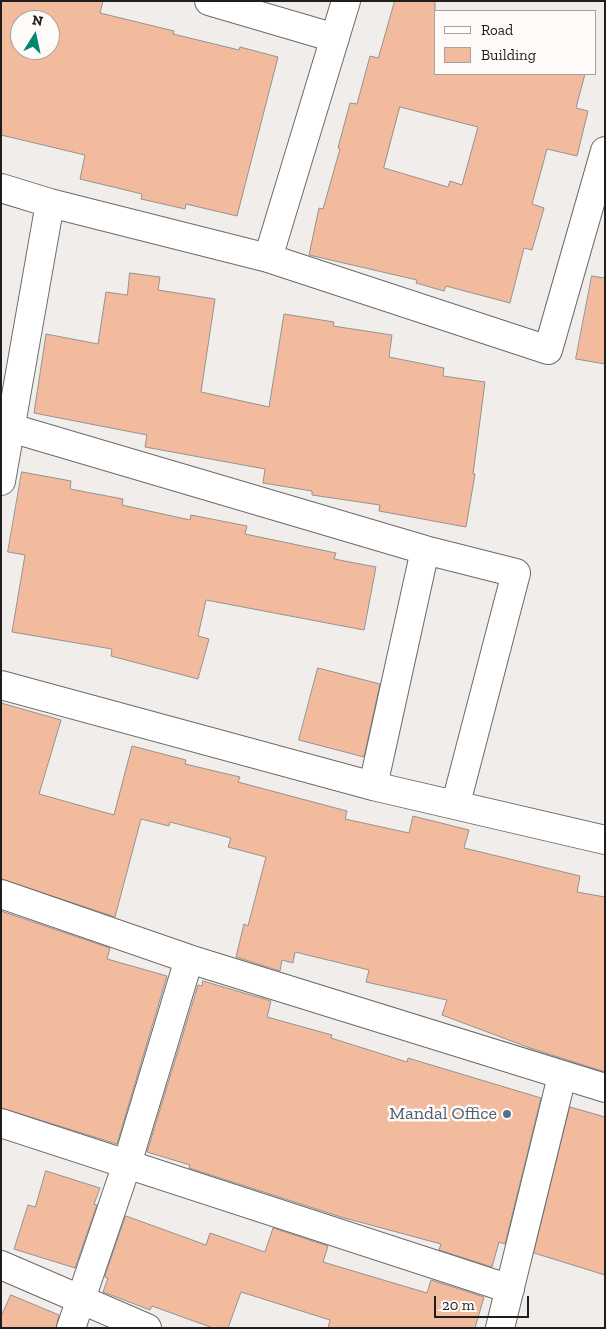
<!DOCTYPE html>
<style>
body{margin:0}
#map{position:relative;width:606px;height:1329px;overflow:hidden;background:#f1edeb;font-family:"Zilla Slab",serif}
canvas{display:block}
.frame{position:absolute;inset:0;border:2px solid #1f1e1d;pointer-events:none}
.legend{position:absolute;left:434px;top:10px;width:162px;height:65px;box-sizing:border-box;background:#fefaf8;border:1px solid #a5a2a0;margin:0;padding:6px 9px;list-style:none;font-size:15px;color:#1f1e1d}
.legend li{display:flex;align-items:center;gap:10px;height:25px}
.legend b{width:25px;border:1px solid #a5a2a0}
.north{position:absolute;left:10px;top:10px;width:50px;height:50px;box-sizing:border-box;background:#fefaf8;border:1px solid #a5a2a0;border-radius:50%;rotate:10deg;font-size:14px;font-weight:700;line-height:20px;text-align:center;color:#1f1e1d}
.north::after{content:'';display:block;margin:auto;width:18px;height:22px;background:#00896f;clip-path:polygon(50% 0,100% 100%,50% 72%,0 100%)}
.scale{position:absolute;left:434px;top:1296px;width:95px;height:22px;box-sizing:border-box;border:2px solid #1f1e1d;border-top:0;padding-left:6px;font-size:15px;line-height:18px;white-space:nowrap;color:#1f1e1d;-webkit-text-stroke:4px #fefaf8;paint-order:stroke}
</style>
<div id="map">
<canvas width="606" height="1329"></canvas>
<div class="frame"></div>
<ul class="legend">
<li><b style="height:6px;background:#fff"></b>Road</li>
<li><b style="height:14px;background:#f2bb9e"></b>Building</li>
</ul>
<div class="north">N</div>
<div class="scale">20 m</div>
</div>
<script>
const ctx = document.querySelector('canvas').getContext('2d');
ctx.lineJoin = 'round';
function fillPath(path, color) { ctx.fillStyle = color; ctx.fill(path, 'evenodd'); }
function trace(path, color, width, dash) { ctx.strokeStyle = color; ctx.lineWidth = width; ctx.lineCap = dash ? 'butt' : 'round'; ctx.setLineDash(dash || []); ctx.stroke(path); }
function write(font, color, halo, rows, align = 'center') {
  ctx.font = font + ' "Zilla Slab",serif'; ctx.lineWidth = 5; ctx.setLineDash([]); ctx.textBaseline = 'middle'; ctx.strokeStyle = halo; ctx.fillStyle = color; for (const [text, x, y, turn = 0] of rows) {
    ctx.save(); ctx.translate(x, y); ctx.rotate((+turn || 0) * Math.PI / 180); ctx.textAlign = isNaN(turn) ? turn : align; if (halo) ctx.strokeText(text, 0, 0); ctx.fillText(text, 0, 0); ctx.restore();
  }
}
const building = new Path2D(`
 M 1,1 L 103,1 L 100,13 L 174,31 L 173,34 L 239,50 L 240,47 L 278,57 L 237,216 L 186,204 L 185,209 L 141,199 L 142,194 L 80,179 L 85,155 L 1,135 ZM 20,20 L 50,20 L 50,50 L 20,50 Z
 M 395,1 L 435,1 L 435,74 L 585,74 L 576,108 L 588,111 L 577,156 L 547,149 L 532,204 L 544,208 L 532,250 L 524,248 L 510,303 L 446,286 L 444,291 L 416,283 L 417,280 L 309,255 L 319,208 L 323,209 L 340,149 L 338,148 L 350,103 L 357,104 L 370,56 L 378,58 ZM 400,107 L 478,127 L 462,185 L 450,181 L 448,187 L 384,168 Z
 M 130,273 L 160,277 L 158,290 L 215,299 L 201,392 L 269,407 L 284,314 L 334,322 L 333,326 L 392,335 L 389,357 L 444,368 L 443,376 L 485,382 L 473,474 L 475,474 L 466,527 L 379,511 L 380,505 L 312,495 L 312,491 L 263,483 L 265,469 L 145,447 L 147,435 L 34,413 L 46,334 L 98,344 L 106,292 L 127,295 Z
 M 592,276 L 605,278 L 605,364 L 576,359 Z
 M 22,472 L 71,481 L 70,489 L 123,499 L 122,505 L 190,520 L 191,515 L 247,526 L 245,534 L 336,553 L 334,559 L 376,567 L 364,630 L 206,600 L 198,636 L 209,639 L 198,679 L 111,656 L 112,649 L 12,632 L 25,555 L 8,552 Z
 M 318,668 L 380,684 L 364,757 L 299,740 Z
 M 1,703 L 61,720 L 39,794 L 114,815 L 132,746 L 186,760 L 185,764 L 240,777 L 238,782 L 347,811 L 345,819 L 409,833 L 413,816 L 469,830 L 464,848 L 580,876 L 577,892 L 605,897 L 605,1072 L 530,1048 L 442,1015 L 447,1000 L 366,982 L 369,970 L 295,952 L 293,963 L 282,960 L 280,971 L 236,957 L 244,924 L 248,926 L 266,857 L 228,847 L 231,838 L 170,822 L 169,826 L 141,819 L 115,917 L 1,879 Z
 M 1,911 L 110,948 L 107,959 L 167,976 L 117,1144 L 1,1108 Z
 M 203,981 L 271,1001 L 267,1017 L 332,1035 L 331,1038 L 407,1062 L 408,1058 L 541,1098 L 505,1244 L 499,1242 L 492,1267 L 439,1250 L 441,1244 L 341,1217 L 189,1168 L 190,1165 L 147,1152 L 198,985 L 202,986 Z
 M 570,1107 L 605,1117 L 605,1275 L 534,1253 Z
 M 46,1171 L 100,1188 L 94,1204 L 97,1205 L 75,1268 L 14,1249 L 28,1205 L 35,1207 Z
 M 126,1216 L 206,1245 L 210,1233 L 265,1252 L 273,1228 L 328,1246 L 323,1262 L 427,1293 L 431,1280 L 484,1297 L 475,1328 L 328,1328 L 330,1320 L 241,1292 L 228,1328 L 213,1328 L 152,1306 L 150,1310 L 103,1292 L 108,1278 L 105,1277 Z
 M 11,1295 L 59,1315 L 56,1328 L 1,1328 L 1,1317 Z`);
fillPath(building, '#f2bb9e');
trace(building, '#959290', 1);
const minor = new Path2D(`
 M 209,1 L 335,38
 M 1,188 L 50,203 L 268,258 L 548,350 L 605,151
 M 268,258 L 346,1
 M 11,428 L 425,550 L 516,573 L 456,803
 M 1,481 L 50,203
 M 1,685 L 373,786 L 605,840
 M 373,786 L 425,550
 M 1,894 L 189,959 L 605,1088
 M 1,1123 L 510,1289
 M 1,1265 L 147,1328
 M 71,1328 L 127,1164 L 189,959
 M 500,1328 L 562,1076`);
trace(minor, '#6d6a68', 30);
trace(minor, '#fff', 28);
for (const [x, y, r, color] of [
 [507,1114,5,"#5c6f8a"]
]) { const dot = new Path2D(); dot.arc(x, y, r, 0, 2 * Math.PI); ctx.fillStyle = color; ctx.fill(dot); trace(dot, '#fefaf8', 2); }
write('18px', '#4e5e75', '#fefaf8', [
 ["Mandal Office",497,1114]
], 'right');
</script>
